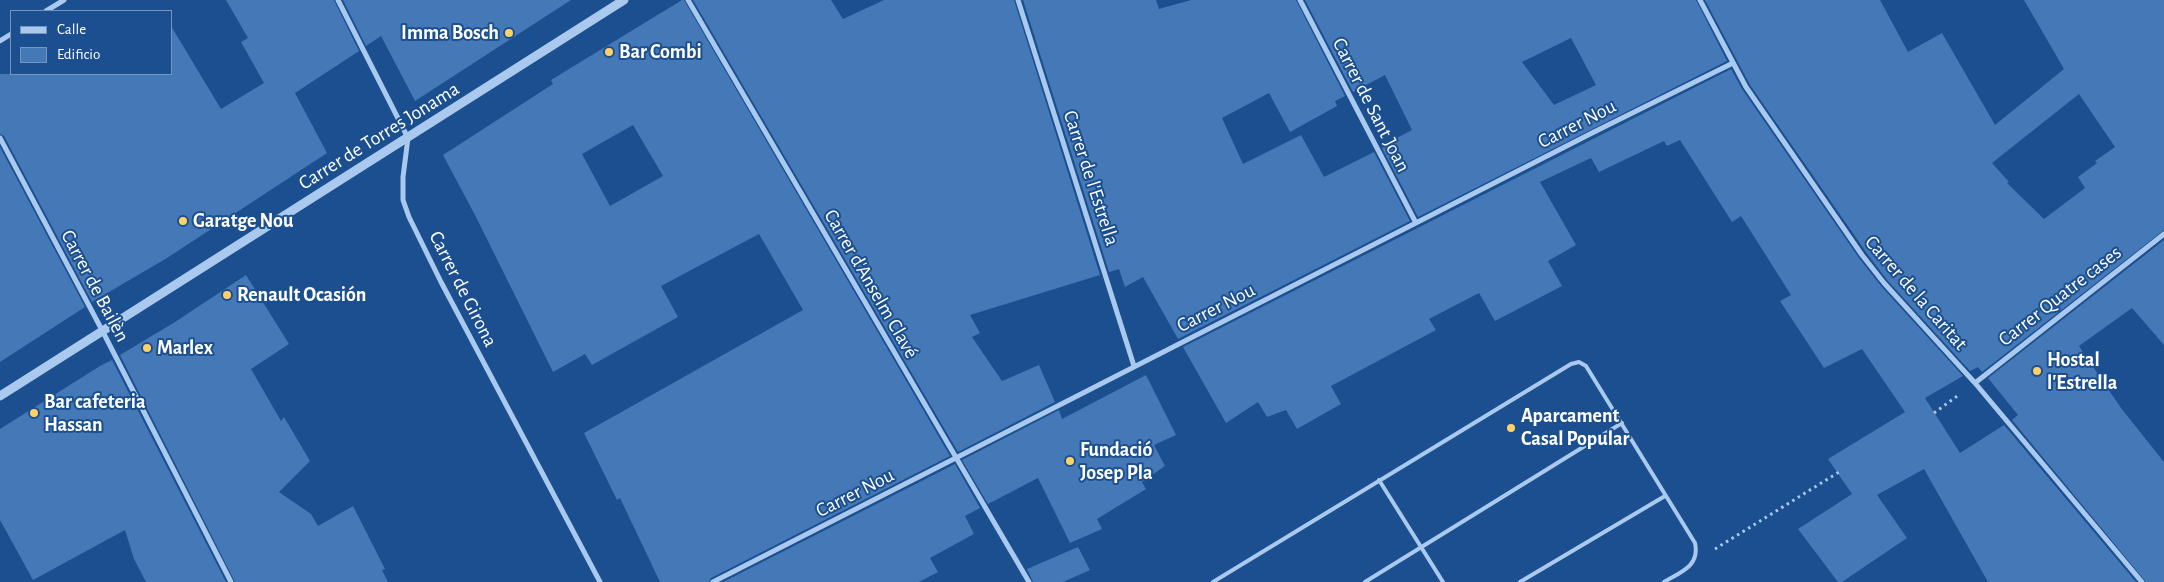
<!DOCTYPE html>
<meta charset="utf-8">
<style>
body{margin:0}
#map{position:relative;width:2164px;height:582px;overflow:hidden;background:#1b4f8f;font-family:"Alegreya Sans",sans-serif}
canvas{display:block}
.legend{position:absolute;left:10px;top:10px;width:162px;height:65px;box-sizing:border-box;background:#1b4f8f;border:1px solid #7695bc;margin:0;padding:6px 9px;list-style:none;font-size:15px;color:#fff}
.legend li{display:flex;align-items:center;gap:10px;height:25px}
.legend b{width:25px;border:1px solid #7695bc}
</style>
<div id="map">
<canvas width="2164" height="582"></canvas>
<ul class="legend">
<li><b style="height:6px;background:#a9c9ee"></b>Calle</li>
<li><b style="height:14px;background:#4478b7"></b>Edificio</li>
</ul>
</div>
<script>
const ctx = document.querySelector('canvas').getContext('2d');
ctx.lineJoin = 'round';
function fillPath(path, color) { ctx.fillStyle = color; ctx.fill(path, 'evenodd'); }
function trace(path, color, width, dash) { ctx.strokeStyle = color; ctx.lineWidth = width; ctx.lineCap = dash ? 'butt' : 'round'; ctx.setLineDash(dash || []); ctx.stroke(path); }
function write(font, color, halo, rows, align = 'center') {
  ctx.font = font + ' "Alegreya Sans",sans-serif'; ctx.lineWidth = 4; ctx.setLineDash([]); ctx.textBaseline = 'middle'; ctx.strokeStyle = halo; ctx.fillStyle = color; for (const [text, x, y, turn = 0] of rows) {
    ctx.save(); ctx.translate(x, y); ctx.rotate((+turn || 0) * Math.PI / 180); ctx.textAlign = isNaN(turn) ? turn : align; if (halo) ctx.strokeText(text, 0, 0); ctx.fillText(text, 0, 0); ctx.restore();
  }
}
fillPath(new Path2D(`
 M 226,0 L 334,0 L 359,51 L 295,93 L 327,153 L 167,258 L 92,302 L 4,136 L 0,134 L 0,74 L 171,74 L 171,26 L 221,109 L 264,83 L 241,42 L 248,38 Z
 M 343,0 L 571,0 L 415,101 L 381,36 L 366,46 Z
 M 682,0 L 684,0 L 950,456 L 711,578 L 709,582 L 660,582 L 620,498 L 617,500 L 584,433 L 803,310 L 759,234 L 661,286 L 678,317 L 592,365 L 585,354 L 553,372 L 476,217 L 443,155 L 553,84 L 551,80 ZM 633,125 L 663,176 L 610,206 L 582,154 Z
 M 693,0 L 831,0 L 843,19 L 884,0 L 1014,0 L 1100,275 L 970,315 L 980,333 L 972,337 L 1002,381 L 1039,365 L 1055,402 L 958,452 Z
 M 1023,0 L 1156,0 L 1159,9 L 1191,0 L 1296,0 L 1345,96 L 1335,101 L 1337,106 L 1290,132 L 1269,93 L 1222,118 L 1243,164 L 1301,135 L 1324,177 L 1374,152 L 1410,221 L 1178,339 L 1143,277 L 1125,287 L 1119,269 L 1109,272 Z
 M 1305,0 L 1696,0 L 1727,61 L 1418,217 L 1382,148 L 1392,143 L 1391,141 L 1412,130 L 1385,75 L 1353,92 ZM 1571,38 L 1596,85 L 1554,105 L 1522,62 Z
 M 1705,0 L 1880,0 L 1908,52 L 1942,33 L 1995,125 L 2064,69 L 2024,0 L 2164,0 L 2164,230 L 1982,372 L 1978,367 L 1970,371 L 1887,280 L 1866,252 L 1750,85 ZM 2079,94 L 2115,147 L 2095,161 L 2097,163 L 2078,177 L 2085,188 L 2044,219 L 2007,183 L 2009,182 L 1992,163 Z
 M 1731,69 L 1742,89 L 1859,258 L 1881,286 L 1963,376 L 1925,398 L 1960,453 L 2004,425 L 2136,582 L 1988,582 L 1924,469 L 1877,495 L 1907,538 L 1842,582 L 1838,582 L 1798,529 L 1852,494 L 1828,459 L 1905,412 L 1862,349 L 1824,368 L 1780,301 L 1791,295 L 1741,216 L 1732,222 L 1680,140 L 1667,146 L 1664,141 L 1599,172 L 1591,158 L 1540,182 L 1576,245 L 1548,261 L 1562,286 L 1495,321 L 1479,293 L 1429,319 L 1436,330 L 1331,386 L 1341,404 L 1297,429 L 1286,410 L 1267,417 L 1258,402 L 1226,423 L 1183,347 Z
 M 0,147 L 85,307 L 0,362 Z
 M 2164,240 L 2164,345 L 2132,308 L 2079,346 L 2121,408 L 2164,462 L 2164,582 L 2146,582 L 2012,420 L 2018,415 L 1988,378 Z
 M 246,275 L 289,344 L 251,369 L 281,421 L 284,417 L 310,461 L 279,492 L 311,514 L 318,526 L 353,506 L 385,569 L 382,570 L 388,582 L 235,582 L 120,355 L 175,322 Z
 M 112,360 L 226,582 L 146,582 L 134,559 L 125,530 L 33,580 L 0,520 L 0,429 L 100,366 Z
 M 1146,375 L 1176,435 L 1154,445 L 1165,466 L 1142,482 L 1146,489 L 1097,519 L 1102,529 L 1070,543 L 1038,478 L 988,504 L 962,460 L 1059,410 L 1062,419 Z
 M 955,464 L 980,508 L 965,516 L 974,534 L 930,558 L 938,572 L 919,582 L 723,582 Z
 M 1078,547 L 1090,570 L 1063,582 L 1033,582 L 1027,569 Z`), '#4478b7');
trace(new Path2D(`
 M 1934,413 L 1960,394
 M 1715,549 L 1839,472`), '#a9c9ee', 3, [2.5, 4]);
trace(new Path2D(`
 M 1379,480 L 1443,582
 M 1213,582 L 1571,364 L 1579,362 L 1586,366 L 1695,543 C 1700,566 1681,572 1664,582
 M 1365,582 L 1622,423
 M 1520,582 L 1665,496`), '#a9c9ee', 4);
trace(new Path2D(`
 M 338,0 L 408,138 L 403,177 L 403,200 L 409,217 L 441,282 L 600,582
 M 688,0 L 1029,582
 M 1018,0 L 1134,366
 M 1300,0 L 1416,223
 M 1700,0 L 1746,87 L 1862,255 L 1884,283 L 1975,383 L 2142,582
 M 46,11 L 64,0
 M 0,41 L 11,34
 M 0,138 L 103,332 L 231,582
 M 1975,383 L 2164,234
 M 713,582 L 1594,132 L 1733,63`), '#a9c9ee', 5);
trace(new Path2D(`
 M 0,396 L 624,0`), '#a9c9ee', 9);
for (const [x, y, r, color] of [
 [509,33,5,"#ffd166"],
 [609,52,5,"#ffd166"],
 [183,221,5,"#ffd166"],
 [227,295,5,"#ffd166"],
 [147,348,5,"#ffd166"],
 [2037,371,5,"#ffd166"],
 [34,413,5,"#ffd166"],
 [1511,428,5,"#ffd166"],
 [1070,461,5,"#ffd166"]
]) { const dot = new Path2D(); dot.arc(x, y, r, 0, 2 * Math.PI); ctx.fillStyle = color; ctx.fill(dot); trace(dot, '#1b4f8f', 2); }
write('bold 20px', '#fff', '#1b4f8f', [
 ["Imma Bosch",499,33,"right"],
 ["Bar Combi",619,52],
 ["Garatge Nou",193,221],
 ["Renault Ocasión",237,295],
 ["Marlex",157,348],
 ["Hostal",2047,360],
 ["l'Estrella",2047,383],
 ["Bar cafeteria",44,402],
 ["Hassan",44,425],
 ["Aparcament",1521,416],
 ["Casal Popular",1521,439],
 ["Fundació",1080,450],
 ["Josep Pla",1080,473]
], 'left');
write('20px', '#fff', '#1b4f8f', [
 ["Carrer de Sant Joan",1371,105,63],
 ["Carrer Nou",1577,124,-27],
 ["Carrer de Torres Jonama",379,136,-32],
 ["Carrer de l'Estrella",1091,178,72],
 ["Carrer d'Anselm Clavé",871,284,60],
 ["Carrer de Bailèn",95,286,62],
 ["Carrer de Girona",463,289,63],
 ["Carrer de la Caritat",1916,293,49],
 ["Carrer Quatre cases",2060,296,-38],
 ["Carrer Nou",1216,308,-27],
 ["Carrer Nou",855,493,-27]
]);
</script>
